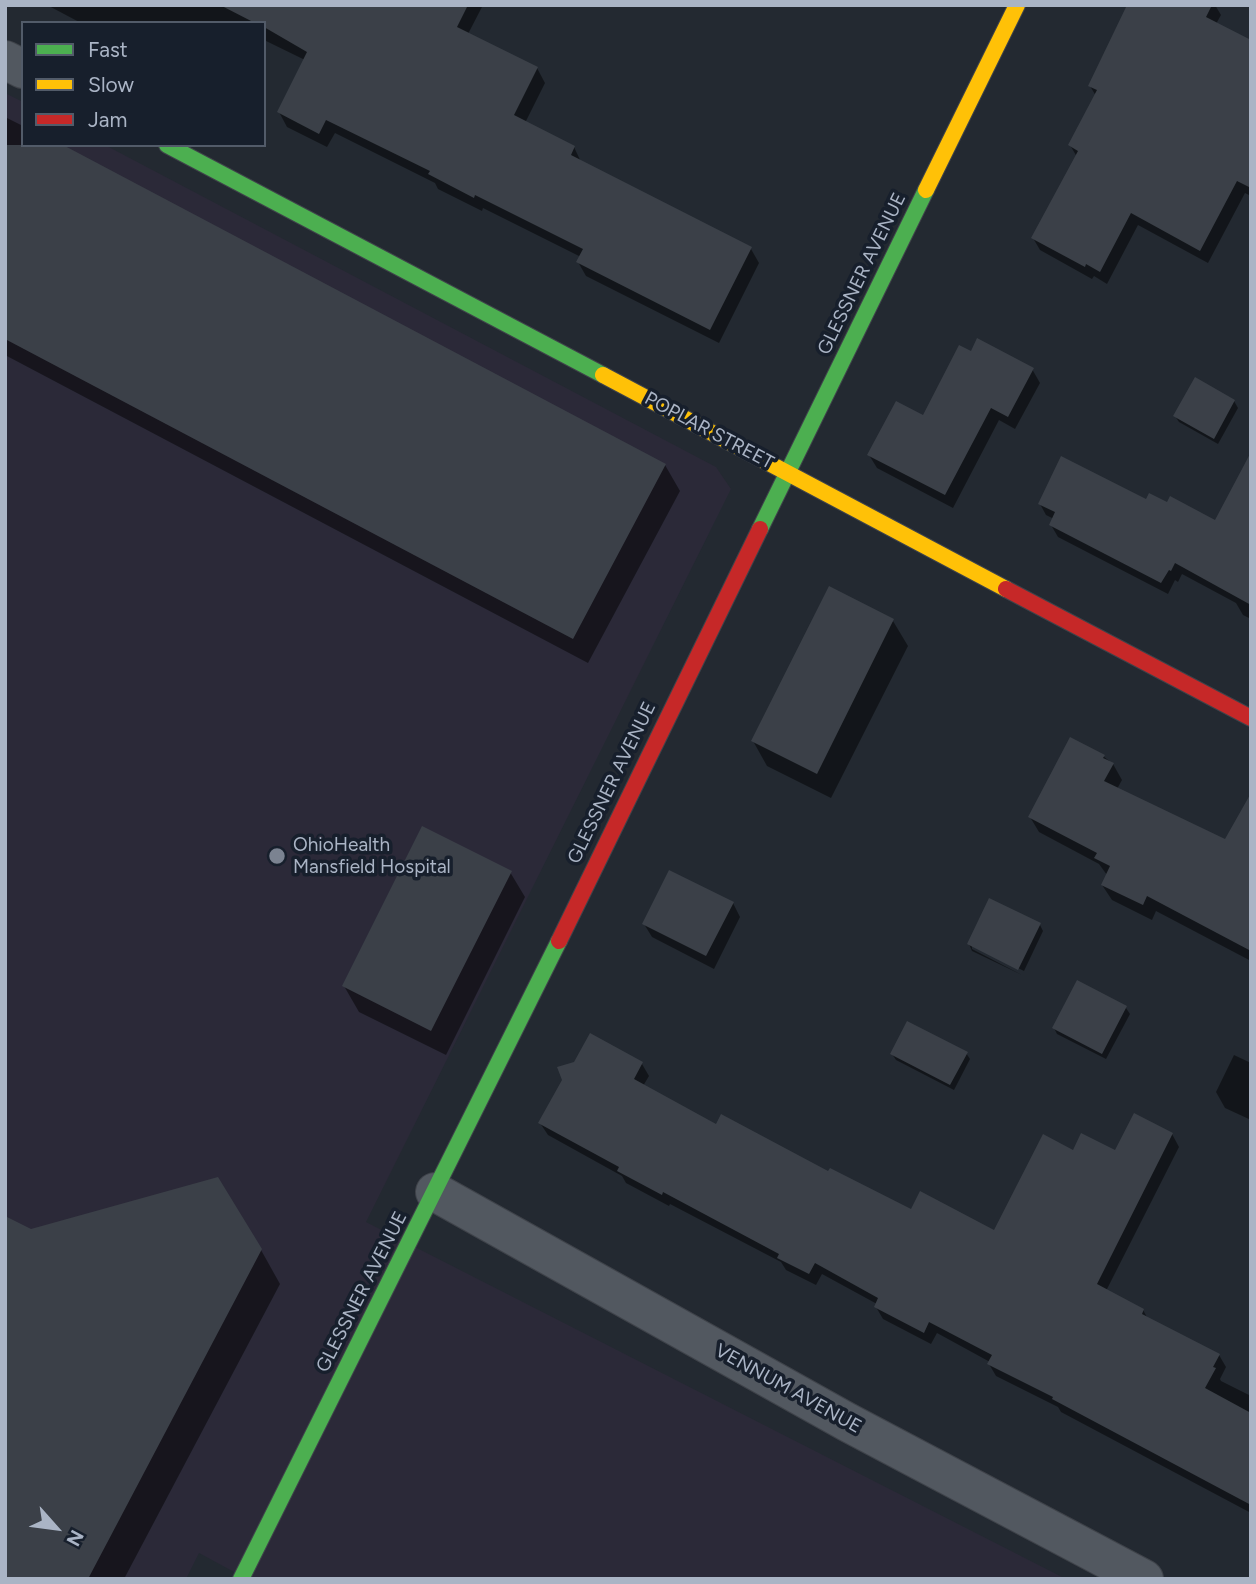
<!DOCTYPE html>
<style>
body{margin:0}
#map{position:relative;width:1256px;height:1584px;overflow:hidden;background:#232931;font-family:Figtree,sans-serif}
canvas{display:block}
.frame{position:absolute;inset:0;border:7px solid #aab4c5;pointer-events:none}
.legend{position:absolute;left:21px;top:21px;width:245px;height:126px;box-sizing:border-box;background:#171f2c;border:2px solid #525b69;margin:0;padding:9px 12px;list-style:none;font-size:21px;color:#aab4c5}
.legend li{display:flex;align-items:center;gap:14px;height:35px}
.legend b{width:35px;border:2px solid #525b69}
.north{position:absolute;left:21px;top:1493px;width:70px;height:70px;-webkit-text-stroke:5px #171f2c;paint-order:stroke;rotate:118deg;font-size:19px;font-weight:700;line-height:28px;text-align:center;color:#aab4c5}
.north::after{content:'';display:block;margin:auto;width:24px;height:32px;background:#aab4c5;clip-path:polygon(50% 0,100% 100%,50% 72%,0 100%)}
</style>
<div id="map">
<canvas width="1256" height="1584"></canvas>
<div class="frame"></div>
<ul class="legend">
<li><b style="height:9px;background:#4caf50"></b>Fast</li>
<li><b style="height:9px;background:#ffc107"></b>Slow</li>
<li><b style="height:9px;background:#c62828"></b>Jam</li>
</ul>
<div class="north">N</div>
</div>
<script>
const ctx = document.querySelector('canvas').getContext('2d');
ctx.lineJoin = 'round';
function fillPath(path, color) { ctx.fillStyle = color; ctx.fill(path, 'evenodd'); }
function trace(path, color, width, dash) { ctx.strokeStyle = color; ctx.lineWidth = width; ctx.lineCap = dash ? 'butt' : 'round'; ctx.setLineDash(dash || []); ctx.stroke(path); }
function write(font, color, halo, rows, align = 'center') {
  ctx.font = font + ' Figtree,sans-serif'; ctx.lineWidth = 7; ctx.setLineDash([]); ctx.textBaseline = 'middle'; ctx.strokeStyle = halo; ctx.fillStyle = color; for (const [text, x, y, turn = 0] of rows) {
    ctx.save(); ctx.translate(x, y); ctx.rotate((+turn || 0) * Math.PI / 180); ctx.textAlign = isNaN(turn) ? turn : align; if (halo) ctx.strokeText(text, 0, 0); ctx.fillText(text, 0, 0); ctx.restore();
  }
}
fillPath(new Path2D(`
 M 5,93 L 23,102 L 23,145 L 105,145 L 716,467 L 731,489 L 366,1222 L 1066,1579 L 247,1579 L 199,1553 L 186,1579 L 5,1579 Z`), '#2b2938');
fillPath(new Path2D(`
 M 47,5 L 483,5 L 468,34 L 537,68 L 545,83 L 525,123 L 574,147 L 581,162 L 751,249 L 759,263 L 719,343 L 586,276 L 578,262 L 581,257 L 483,208 L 482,211 L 438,189 L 435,183 L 335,133 L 327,147 L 287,127 L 279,112 L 305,60 L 264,40 L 264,23 L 81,23 Z
 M 1129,5 L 1215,5 L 1221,15 L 1216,24 L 1251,48 L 1251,196 L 1245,193 L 1208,263 L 1138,225 L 1107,284 L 1094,276 L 1092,279 L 1040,250 L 1033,238 L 1077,157 L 1070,145 L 1096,96 L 1090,86 Z
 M 5,117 L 23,126 L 23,145 L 665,465 L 680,491 L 588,663 L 5,355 Z
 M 971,353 L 1032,369 L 1040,383 L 1015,429 L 999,420 L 953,508 L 877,468 L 869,455 L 924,417 Z
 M 1234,401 L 1238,408 L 1218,444 L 1179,422 L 1175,416 Z
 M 1251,496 L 1251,619 L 1243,615 L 1236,603 L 1182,574 L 1178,582 L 1175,580 L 1168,594 L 1058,537 L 1051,525 L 1054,519 L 1046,515 L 1040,504 L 1146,501 L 1216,522 Z
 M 893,621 L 908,646 L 831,798 L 767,766 L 753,741 Z
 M 1103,756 L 1113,764 L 1122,780 L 1117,789 L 1226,842 L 1251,823 L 1251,961 L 1156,911 L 1152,920 L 1112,900 L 1102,885 L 1107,875 L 1099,864 L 1039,832 L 1030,817 Z
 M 510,872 L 525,897 L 446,1055 L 359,1012 L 344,986 Z
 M 733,903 L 740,917 L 714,969 L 652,937 L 644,924 Z
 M 1040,925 L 1043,931 L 1024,971 L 972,945 L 972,949 L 1022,975 L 972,951 L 969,944 Z
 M 1126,1008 L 1130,1014 L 1106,1059 L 1057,1034 L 1054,1028 Z
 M 966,1053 L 970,1059 L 954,1090 L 896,1060 L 892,1054 Z
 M 1234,1055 L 1251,1063 L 1251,1120 L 1225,1108 L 1216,1092 Z
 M 642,1064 L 649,1076 L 643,1086 L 717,1126 L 912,1211 L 995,1232 L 1074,1152 L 1115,1153 L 1172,1134 L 1179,1147 L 1106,1291 L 1143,1310 L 1148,1319 L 1219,1355 L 1226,1367 L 1220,1379 L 1221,1381 L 1251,1396 L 1251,1513 L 1061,1412 L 1058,1407 L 996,1376 L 989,1364 L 990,1362 L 937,1333 L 931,1344 L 883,1319 L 876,1307 L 877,1304 L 822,1274 L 816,1285 L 786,1270 L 781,1262 L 670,1204 L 669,1206 L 626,1183 L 622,1176 L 548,1135 L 540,1123 Z
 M 31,1231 L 261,1250 L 280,1284 L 124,1579 L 5,1579 Z`), '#0007');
fillPath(new Path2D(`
 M 220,5 L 468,5 L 457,27 L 538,67 L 514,115 L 575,146 L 571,155 L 752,247 L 710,330 L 576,262 L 583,249 L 475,195 L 474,198 L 428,174 L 430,171 L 326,120 L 319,134 L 277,112 L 307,52 L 264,27 L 264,23 L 255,23 Z
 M 1127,5 L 1212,5 L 1206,17 L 1251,40 L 1251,188 L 1237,181 L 1200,251 L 1131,213 L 1100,272 L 1086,264 L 1085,267 L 1031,238 L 1078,151 L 1068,145 L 1097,90 L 1088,86 Z
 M 5,145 L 63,145 L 666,464 L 573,639 L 5,339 Z
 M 977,338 L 1034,368 L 1008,417 L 991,408 L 945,495 L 867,455 L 896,401 L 923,415 L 959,345 L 971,351 Z
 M 1195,377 L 1235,400 L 1214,439 L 1173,416 Z
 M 1251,452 L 1251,605 L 1175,563 L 1171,571 L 1169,570 L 1161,583 L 1049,525 L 1055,512 L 1038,504 L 1061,456 L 1146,499 L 1149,493 L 1167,502 L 1170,496 L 1215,520 Z
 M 829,586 L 894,619 L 817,774 L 751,741 Z
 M 1070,737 L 1105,755 L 1103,758 L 1114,763 L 1104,781 L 1225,839 L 1251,793 L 1251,951 L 1147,896 L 1143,905 L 1101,885 L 1110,866 L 1094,858 L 1097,853 L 1028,817 Z
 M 422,826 L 512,871 L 431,1031 L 342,986 Z
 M 669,870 L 734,902 L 706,956 L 642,924 Z
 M 989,898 L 1041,923 L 1018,970 L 967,944 Z
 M 1077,980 L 1127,1006 L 1102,1054 L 1052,1028 Z
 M 907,1021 L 968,1052 L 950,1085 L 890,1054 Z
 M 590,1033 L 643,1062 L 634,1079 L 716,1124 L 721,1114 L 828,1171 L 830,1168 L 911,1209 L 920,1191 L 994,1230 L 1043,1134 L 1073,1150 L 1081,1133 L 1115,1150 L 1134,1113 L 1173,1133 L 1097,1284 L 1144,1309 L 1142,1314 L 1220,1354 L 1213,1367 L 1216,1368 L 1205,1388 L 1251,1413 L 1251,1505 L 1052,1399 L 1053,1397 L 987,1364 L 992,1355 L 929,1322 L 924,1333 L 874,1307 L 878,1298 L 815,1263 L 809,1274 L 777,1258 L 779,1254 L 663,1192 L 662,1195 L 617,1171 L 619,1167 L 538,1123 L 562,1080 L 557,1067 L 574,1062 Z
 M 218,1177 L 262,1249 L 88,1579 L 5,1579 L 5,1216 L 31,1229 Z`), '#3b4048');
const street = new Path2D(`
 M 5,60 L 23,69
 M 435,1192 L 847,1422 L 1144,1579`);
const fast = new Path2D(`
 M 167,145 L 603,375
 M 760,529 L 926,190
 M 241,1579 L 559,941`);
const slow = new Path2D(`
 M 926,190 L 1017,5
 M 603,375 L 1006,589`);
const jam = new Path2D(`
 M 1006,589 L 1251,718
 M 559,941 L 760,529`);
trace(street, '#3f434a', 40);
trace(fast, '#3f434a', 18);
trace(slow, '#3f434a', 18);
trace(jam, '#3f434a', 18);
trace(street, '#525860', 38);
trace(fast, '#4caf50', 16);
trace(slow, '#ffc107', 16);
trace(jam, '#c62828', 16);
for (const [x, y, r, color] of [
 [277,856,9,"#7b8391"]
]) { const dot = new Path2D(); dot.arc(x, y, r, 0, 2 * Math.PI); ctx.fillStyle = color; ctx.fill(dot); trace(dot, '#171f2c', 2.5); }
write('19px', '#aab4c5', '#171f2c', [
 ["GLESSNER AVENUE",862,274,-64],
 ["POPLAR STREET",709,431,28],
 ["GLESSNER AVENUE",612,783,-64],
 ["GLESSNER AVENUE",362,1292,-63],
 ["VENNUM AVENUE",788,1389,29]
]);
write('19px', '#aab4c5', '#171f2c', [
 ["OhioHealth",293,845],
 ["Mansfield Hospital",293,867]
], 'left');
</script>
